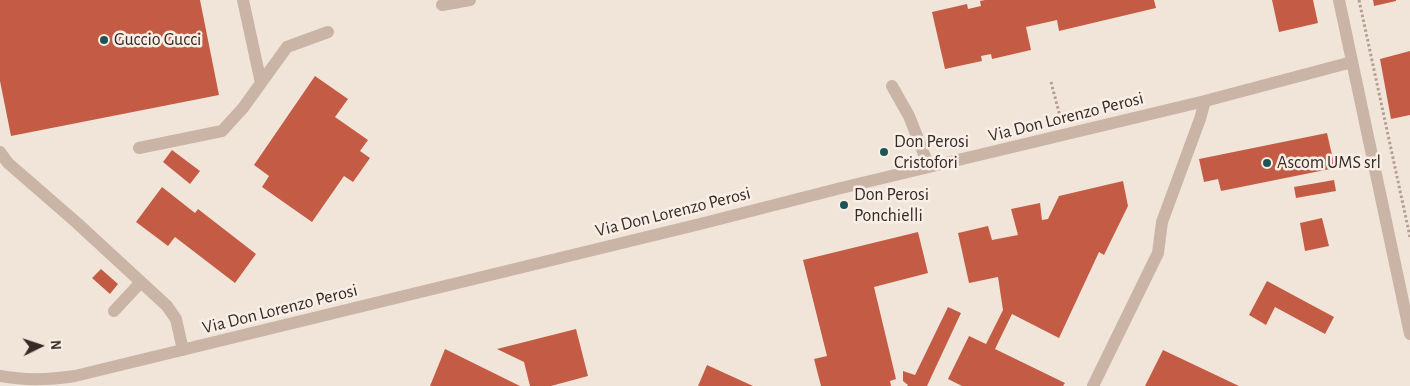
<!DOCTYPE html>
<style>
body{margin:0}
#map{position:relative;width:1410px;height:386px;overflow:hidden;background:#f1e5da;font-family:"Alegreya Sans",sans-serif}
canvas{display:block}
.north{position:absolute;left:15px;top:321px;width:50px;height:50px;-webkit-text-stroke:4px #f9efe6;paint-order:stroke;rotate:86deg;font-size:14px;font-weight:700;line-height:20px;text-align:center;color:#352b27}
.north::after{content:'';display:block;margin:auto;width:18px;height:22px;background:#352b27;clip-path:polygon(50% 0,100% 100%,50% 72%,0 100%)}
</style>
<div id="map">
<canvas width="1410" height="386"></canvas>
<div class="north">N</div>
</div>
<script>
const ctx = document.querySelector('canvas').getContext('2d');
ctx.lineJoin = 'round';
function fillPath(path, color) { ctx.fillStyle = color; ctx.fill(path, 'evenodd'); }
function trace(path, color, width, dash) { ctx.strokeStyle = color; ctx.lineWidth = width; ctx.lineCap = dash ? 'butt' : 'round'; ctx.setLineDash(dash || []); ctx.stroke(path); }
function write(font, color, halo, rows, align = 'center') {
  ctx.font = font + ' "Alegreya Sans",sans-serif'; ctx.lineWidth = 5; ctx.setLineDash([]); ctx.textBaseline = 'middle'; ctx.strokeStyle = halo; ctx.fillStyle = color; for (const [text, x, y, turn = 0] of rows) {
    ctx.save(); ctx.translate(x, y); ctx.rotate((+turn || 0) * Math.PI / 180); ctx.textAlign = isNaN(turn) ? turn : align; if (halo) ctx.strokeText(text, 0, 0); ctx.fillText(text, 0, 0); ctx.restore();
  }
}
fillPath(new Path2D(`
 M 0,0 L 200,0 L 219,95 L 11,136 L 0,81 Z
 M 985,0 L 1154,0 L 1156,8 L 1059,31 L 1057,20 L 1026,27 L 1031,50 L 992,59 L 991,54 L 981,56 L 982,61 L 945,69 L 932,12 L 967,4 L 968,9 L 981,6 L 980,1 Z
 M 1272,0 L 1313,0 L 1318,23 L 1279,32 Z
 M 1373,0 L 1396,0 L 1396,1 L 1374,6 Z
 M 1410,51 L 1410,115 L 1391,119 L 1380,59 Z
 M 315,76 L 348,99 L 335,117 L 368,140 L 360,151 L 370,158 L 353,182 L 344,176 L 312,222 L 262,187 L 269,176 L 254,165 Z
 M 1327,133 L 1335,168 L 1221,191 L 1218,179 L 1204,182 L 1199,159 Z
 M 172,150 L 200,171 L 190,184 L 163,162 Z
 M 1334,180 L 1336,191 L 1296,198 L 1294,187 Z
 M 1123,181 L 1128,206 L 1104,255 L 1099,252 L 1059,338 L 1012,314 L 995,349 L 1065,383 L 1063,386 L 962,386 L 948,379 L 969,336 L 986,344 L 1003,310 L 998,277 L 969,283 L 958,233 L 988,226 L 992,240 L 1018,235 L 1011,209 L 1040,203 L 1042,220 L 1048,219 L 1059,196 Z
 M 162,187 L 195,213 L 198,209 L 256,254 L 235,283 L 175,237 L 168,246 L 136,222 Z
 M 1322,218 L 1329,246 L 1305,251 L 1300,223 Z
 M 918,232 L 928,273 L 874,287 L 896,379 L 890,381 L 891,386 L 821,386 L 814,359 L 827,356 L 803,260 Z
 M 101,269 L 118,284 L 110,294 L 92,278 Z
 M 1267,281 L 1334,317 L 1325,334 L 1275,307 L 1266,325 L 1249,315 Z
 M 948,307 L 961,313 L 927,386 L 907,386 L 908,385 L 903,381 L 903,371 L 915,375 Z
 M 576,329 L 588,376 L 551,386 L 530,386 L 524,362 L 497,349 Z
 M 445,349 L 520,386 L 430,386 Z
 M 1163,350 L 1239,386 L 1145,386 Z
 M 707,365 L 753,386 L 698,386 Z`), '#c45c45');
trace(new Path2D(`
 M 1359,0 L 1410,237
 M 1051,82 L 1061,120`), '#b49e91', 3, [2.5, 2.5]);
trace(new Path2D(`
 M 243,0 L 261,83
 M 1339,0 L 1410,334
 M 442,5 L 470,0
 M 892,86 L 909,116 L 929,167
 M 139,148 L 222,131 L 243,108 L 287,47 L 328,32
 M 0,152 L 8,163 L 77,223 L 167,306 L 176,319 L 183,350
 M 114,311 L 141,282
 M 0,376 C 26,381 49,380 75,376 L 700,224 L 841,188 L 1205,101 L 1352,62
 M 1093,386 L 1158,253 L 1162,222 L 1200,119 L 1205,101`), '#c9b4a6', 12);
for (const [x, y, r, color] of [
 [104,40,5,"#1d5556"],
 [884,152,5,"#1d5556"],
 [1267,163,5,"#1d5556"],
 [844,205,5,"#1d5556"]
]) { const dot = new Path2D(); dot.arc(x, y, r, 0, 2 * Math.PI); ctx.fillStyle = color; ctx.fill(dot); trace(dot, '#f9efe6', 2); }
write('18px', '#352b27', '#f9efe6', [
 ["Guccio Gucci",114,40],
 ["Don Perosi",894,142],
 ["Cristofori",894,163],
 ["Ascom UMS srl",1277,163],
 ["Don Perosi",854,195],
 ["Ponchielli",854,216]
], 'left');
write('18px', '#352b27', '#f9efe6', [
 ["Via Don Lorenzo Perosi",1066,117,-14],
 ["Via Don Lorenzo Perosi",673,212,-14],
 ["Via Don Lorenzo Perosi",280,309,-14]
]);
</script>
